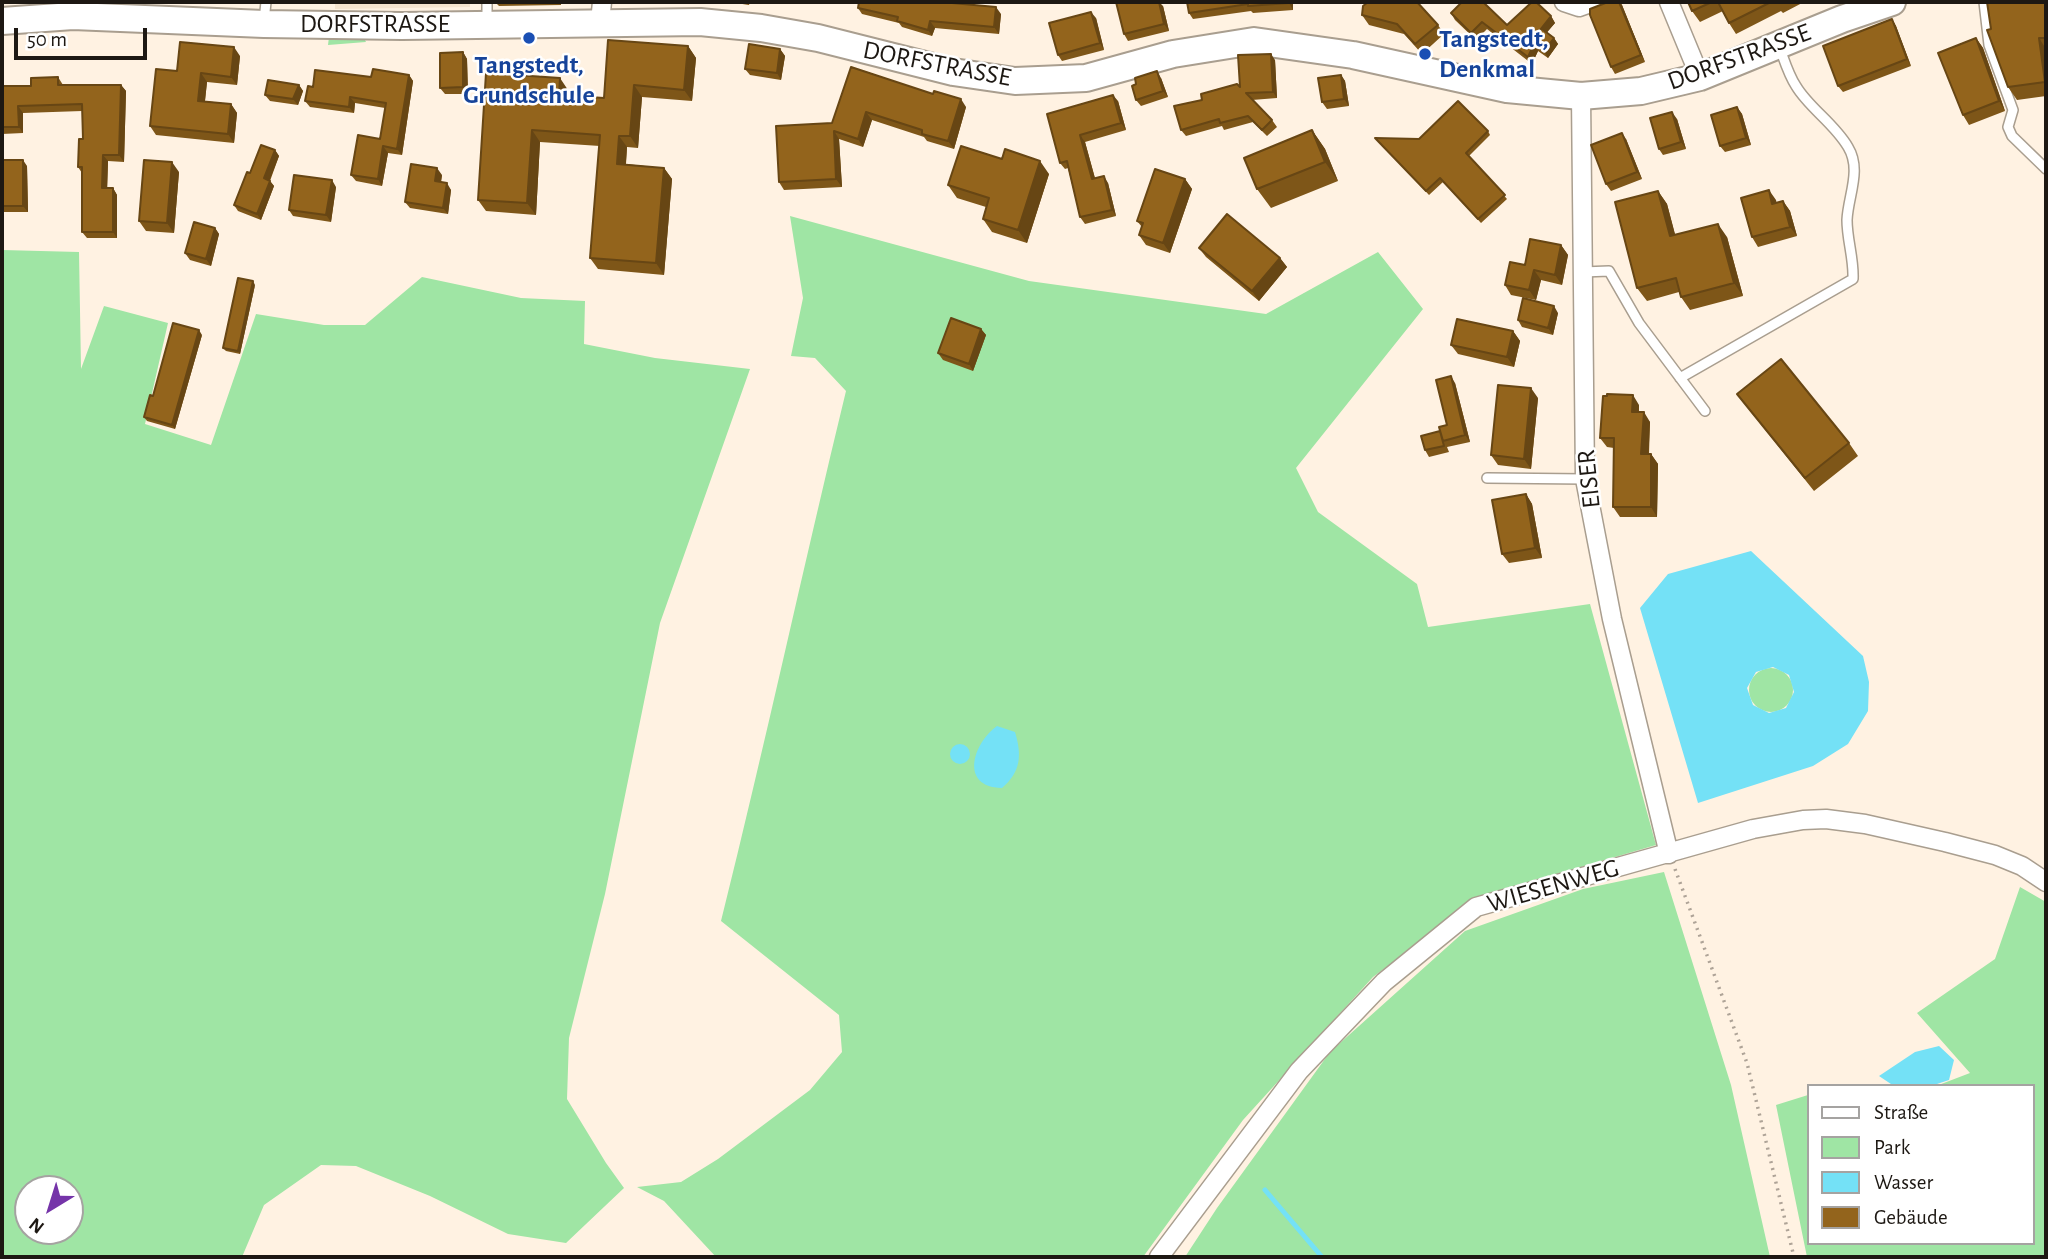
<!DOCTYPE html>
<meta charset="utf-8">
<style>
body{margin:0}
#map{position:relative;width:2048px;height:1259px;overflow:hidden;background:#fff2e2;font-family:"Alegreya Sans",sans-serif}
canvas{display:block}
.frame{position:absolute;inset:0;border:4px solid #1d1813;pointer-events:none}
.legend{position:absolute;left:1807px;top:1084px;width:228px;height:161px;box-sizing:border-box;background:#fff;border:2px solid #a5a3a1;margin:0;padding:9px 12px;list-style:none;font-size:21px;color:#1d1813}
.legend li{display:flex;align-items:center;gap:14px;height:35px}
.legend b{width:35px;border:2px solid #a5a3a1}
.north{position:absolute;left:14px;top:1175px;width:70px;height:70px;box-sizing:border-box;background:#fff;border:2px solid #a5a3a1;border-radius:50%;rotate:218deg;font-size:19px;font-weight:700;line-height:28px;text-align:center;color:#1d1813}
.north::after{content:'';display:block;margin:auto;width:24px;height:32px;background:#7534a9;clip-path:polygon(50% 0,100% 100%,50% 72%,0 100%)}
.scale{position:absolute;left:14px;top:28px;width:133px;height:32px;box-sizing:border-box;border:4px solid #1d1813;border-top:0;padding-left:9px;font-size:21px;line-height:24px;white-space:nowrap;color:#1d1813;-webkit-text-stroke:5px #fff;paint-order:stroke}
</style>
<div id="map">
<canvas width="2048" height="1259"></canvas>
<div class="frame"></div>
<ul class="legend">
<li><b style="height:9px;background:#fff"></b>Straße</li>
<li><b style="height:19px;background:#9fe5a4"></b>Park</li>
<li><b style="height:19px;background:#74e1f6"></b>Wasser</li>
<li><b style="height:19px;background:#93641c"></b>Gebäude</li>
</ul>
<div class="north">N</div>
<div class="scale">50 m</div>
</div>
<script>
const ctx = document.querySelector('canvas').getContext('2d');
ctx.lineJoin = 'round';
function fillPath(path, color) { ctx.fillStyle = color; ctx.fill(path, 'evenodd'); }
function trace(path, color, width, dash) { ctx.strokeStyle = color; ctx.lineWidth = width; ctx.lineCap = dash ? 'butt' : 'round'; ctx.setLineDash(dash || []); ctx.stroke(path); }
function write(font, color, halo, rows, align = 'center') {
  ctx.font = font + ' "Alegreya Sans",sans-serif'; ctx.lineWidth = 5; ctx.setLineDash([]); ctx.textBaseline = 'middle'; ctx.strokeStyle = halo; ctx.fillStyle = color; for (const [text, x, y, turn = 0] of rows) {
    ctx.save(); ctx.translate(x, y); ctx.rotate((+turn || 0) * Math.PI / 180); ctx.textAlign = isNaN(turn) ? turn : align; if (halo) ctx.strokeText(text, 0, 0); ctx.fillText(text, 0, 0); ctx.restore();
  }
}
fillPath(new Path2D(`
 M 335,2 L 470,2 L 470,7 L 335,9 Z`), '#f5e4ce');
fillPath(new Path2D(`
 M 329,37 L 364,38 L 366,42 L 328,45 Z
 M 790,216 L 1029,281 L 1266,314 L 1378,252 L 1423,309 L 1296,468 L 1318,512 L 1417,584 L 1428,627 L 1590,604 L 1656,845 L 1479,897 L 1373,977 L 1243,1120 L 1143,1257 L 716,1257 L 664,1201 L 637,1187 L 681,1182 L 718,1159 L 810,1090 L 842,1052 L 839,1015 L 721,921 C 765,745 803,568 846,391 L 815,358 L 791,356 L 803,298 Z
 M 2,250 L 79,252 L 81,369 L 104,306 L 168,323 L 145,424 L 211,445 L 256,314 L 324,325 L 365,325 L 422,277 L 521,298 L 585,301 L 584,344 L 655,358 L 750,369 L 660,623 L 605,894 L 569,1038 L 567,1099 L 606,1163 L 624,1188 L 566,1243 L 508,1234 L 430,1196 L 356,1166 L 321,1165 L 264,1205 L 242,1257 L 2,1257 ZM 28,1189 L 70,1189 L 70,1231 L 28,1231 Z
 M1749 690a22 22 0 1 1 44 0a22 22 0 1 1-44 0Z
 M 1664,872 L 1731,1085 L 1770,1257 L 1185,1257 L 1217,1208 L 1330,1052 L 1465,931 L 1583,889 Z
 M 2020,887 L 2046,902 L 2046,1257 L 1807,1257 L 1776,1105 L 1808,1095 L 1808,1243 L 2032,1243 L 2032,1086 L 1936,1086 L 1970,1073 L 1917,1013 L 1995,959 Z`), '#9fe5a4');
fillPath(new Path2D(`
 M 1751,551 L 1863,656 L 1869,682 L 1868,711 L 1848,744 L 1813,766 L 1698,803 L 1640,608 L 1668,574 ZM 1773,667 L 1789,675 L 1794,692 L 1786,708 L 1769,713 L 1753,705 L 1747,688 L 1756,672 Z
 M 997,726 L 1015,732 C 1022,755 1021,772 1002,788 C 959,787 973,743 997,726 Z
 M950 754a10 10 0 1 1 20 0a10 10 0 1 1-20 0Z
 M 1939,1046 L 1954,1060 L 1949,1080 L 1931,1086 L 1894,1086 L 1879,1076 L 1915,1052 Z`), '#74e1f6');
trace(new Path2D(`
 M 1265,1190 L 1322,1257`), '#74e1f6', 5);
const lane = new Path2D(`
 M 1984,2 L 1989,45 L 2013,110 L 2008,127 L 2012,136 L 2046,169
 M 264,21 L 266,2
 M 487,22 L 487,2
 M 1583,272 L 1609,271 L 1639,323 L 1705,411
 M 1680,378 L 1853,279 C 1854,259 1847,240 1847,220 C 1848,196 1862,170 1848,147 C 1834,123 1809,108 1796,86 C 1788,74 1784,59 1779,46
 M 1487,478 L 1585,479`);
const street = new Path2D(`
 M 1564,2 L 1579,7 L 1593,2
 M 1669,2 L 1700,77
 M 600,22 L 602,2
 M 1581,96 L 1585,479 L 1612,619 L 1669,854
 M 1159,1257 L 1299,1071 L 1384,982 L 1476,907 L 1753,829 L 1803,820 L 1826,819 L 1865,824 L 1945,842 L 1995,855 L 2022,866 L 2046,882`);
const secondary = new Path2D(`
 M 2,21 L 73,16 L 264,24 L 402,26 L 700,22 L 761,28 L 818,38 L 953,72 L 1015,81 L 1086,78 L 1173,54 L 1254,41 L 1353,55 L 1507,89 L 1581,96 L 1641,91 L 1700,77 L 1842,19 L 1892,2`);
trace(lane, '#a99e8f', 12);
trace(street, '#a99e8f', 21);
trace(secondary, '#a99e8f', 30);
trace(new Path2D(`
 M 1675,869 L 1747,1063 L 1794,1257`), '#aea397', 3.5, [2, 5]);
trace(lane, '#fff', 9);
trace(street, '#fff', 18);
trace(secondary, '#fff', 26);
fillPath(new Path2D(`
 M 495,2 L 561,2 L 561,5 L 499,6 Z
 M 729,2 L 750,2 L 749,5 Z
 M 1187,2 L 1293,2 L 1293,10 L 1253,13 L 1251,11 L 1193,19 L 1189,13 Z
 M 1608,2 L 1620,2 L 1622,5 L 1645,62 L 1615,74 L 1611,67 Z
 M 1688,2 L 1804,2 L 1783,13 L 1781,11 L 1736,34 L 1729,23 L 1723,11 L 1700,22 L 1692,11 Z
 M 2046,2 L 2046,96 L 2017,100 L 2008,87 Z
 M 1163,6 L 1169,31 L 1128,41 L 1124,34 Z
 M 858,8 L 1001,14 L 999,34 L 935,28 L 932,36 L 902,27 L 899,23 L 862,14 Z
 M 1451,13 L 1507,25 L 1551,16 L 1555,23 L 1547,32 L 1554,38 L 1558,44 L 1548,58 L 1538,51 L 1532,64 L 1487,29 L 1476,40 L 1455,20 Z
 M 1362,15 L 1438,25 L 1444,34 L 1422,54 L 1404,34 L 1369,25 Z
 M 1096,18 L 1104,50 L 1062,61 L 1058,55 Z
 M 1892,19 L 1896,26 L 1911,66 L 1843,92 L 1838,86 Z
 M 1976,38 L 1983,48 L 2005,111 L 1969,125 L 1963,115 Z
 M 688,46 L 696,58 L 692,101 L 642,97 L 638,148 L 627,147 L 626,164 L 664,168 L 672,179 L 664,275 L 598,269 L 590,258 L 600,146 L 540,142 L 536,215 L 486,211 L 478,200 L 486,73 L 568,90 L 568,96 L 604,98 Z
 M 780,49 L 785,56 L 781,80 L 750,75 L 745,69 Z
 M 463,52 L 467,59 L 468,94 L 445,94 L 440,88 Z
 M 240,56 L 237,85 L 207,82 L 205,101 L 231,104 L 237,113 L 234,143 L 156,135 L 150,126 L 177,71 Z
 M 1275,60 L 1277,98 L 1252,100 L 1272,120 L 1277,127 L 1267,136 L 1253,122 L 1224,130 L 1222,126 L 1186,136 L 1181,130 L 1202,100 L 1240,87 Z
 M 851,67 L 966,107 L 954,149 L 927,141 L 924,137 L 872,120 L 863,147 L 839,139 L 842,187 L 784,190 L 779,182 L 832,123 Z
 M 409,75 L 413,81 L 402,155 L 388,153 L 382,186 L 356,181 L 351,175 L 380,139 L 385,108 L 355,103 L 354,113 L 310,107 L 305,101 L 313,87 L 371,77 Z
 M 1341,75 L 1345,81 L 1349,106 L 1327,109 L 1322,102 Z
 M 58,77 L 63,85 L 121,85 L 126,91 L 124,162 L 108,161 L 107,188 L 113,188 L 117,195 L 117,238 L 87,238 L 82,232 L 82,173 L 78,167 L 83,139 L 82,111 L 23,113 L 23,133 L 2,134 L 2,86 L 31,86 Z
 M 1161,78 L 1168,97 L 1141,106 L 1136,100 Z
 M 299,85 L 303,91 L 298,105 L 270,101 L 265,95 Z
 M 1118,101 L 1126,130 L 1085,142 L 1095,178 L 1108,183 L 1116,216 L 1085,224 L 1080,217 L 1068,168 L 1065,169 L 1060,163 L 1047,114 Z
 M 1737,107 L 1742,114 L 1751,145 L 1725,152 L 1720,146 Z
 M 1677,119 L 1686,149 L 1663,155 L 1659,149 Z
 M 1312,130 L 1325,149 L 1338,181 L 1271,208 L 1257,189 Z
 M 1488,131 L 1490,135 L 1469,156 L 1507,199 L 1481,223 L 1443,182 L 1429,195 L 1375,138 L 1419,139 Z
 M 1626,139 L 1642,179 L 1611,191 L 1606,184 Z
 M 275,150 L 279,156 L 270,181 L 274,186 L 261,220 L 238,211 L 234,205 L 250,173 Z
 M 1002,159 L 1049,174 L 1027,243 L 992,232 L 983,219 L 986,207 L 957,198 L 948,185 Z
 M 2,160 L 27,166 L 28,212 L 2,212 Z
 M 179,172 L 174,233 L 146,231 L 139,221 Z
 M 442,175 L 441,182 L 451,190 L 448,214 L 410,208 L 405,202 Z
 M 1185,179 L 1192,189 L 1170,253 L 1146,245 L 1139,235 L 1142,227 L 1137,221 Z
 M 336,187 L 331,222 L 293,216 L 289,210 Z
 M 1658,191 L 1667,204 L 1675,235 L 1727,237 L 1743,296 L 1690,310 L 1681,297 L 1679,292 L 1647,301 L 1637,288 Z
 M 1776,200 L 1776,203 L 1783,201 L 1790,211 L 1797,236 L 1758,247 L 1752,237 Z
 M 215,228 L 219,234 L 211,266 L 190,260 L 185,253 Z
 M 1561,245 L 1568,255 L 1562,285 L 1541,280 L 1536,300 L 1511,295 L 1505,285 L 1525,265 Z
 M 1199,248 L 1280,258 L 1287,267 L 1259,301 L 1206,257 Z
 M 255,285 L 240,354 L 226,351 L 223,348 Z
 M 1558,313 L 1553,335 L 1522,327 L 1518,320 Z
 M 981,329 L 986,335 L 973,371 L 943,360 L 938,353 Z
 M 1513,331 L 1520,341 L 1514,367 L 1458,354 L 1451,345 Z
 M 202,335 L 175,429 L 147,421 L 144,417 L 153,396 Z
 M 1455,383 L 1470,442 L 1447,447 L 1449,452 L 1429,457 L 1425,450 L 1440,431 L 1447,425 Z
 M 1737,394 L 1849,443 L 1858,456 L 1814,491 L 1747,407 Z
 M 1538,398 L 1531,469 L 1498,465 L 1491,455 Z
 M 1639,405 L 1639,412 L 1650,422 L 1649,454 L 1651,454 L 1658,464 L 1657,517 L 1620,517 L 1613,507 L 1614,448 L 1607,447 L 1600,438 Z
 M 1526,494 L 1532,504 L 1542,558 L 1509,563 L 1502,554 Z`), '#7e5618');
fillPath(new Path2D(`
 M 1159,2 L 1163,6 L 1169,31 L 1164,24 Z
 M 1289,2 L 1293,2 L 1293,10 L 1289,3 Z
 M 1619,2 L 1622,5 L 1645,62 L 1641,55 Z
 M 996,7 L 1001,14 L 999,34 L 994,27 Z
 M 1091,12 L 1096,18 L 1104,50 L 1100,43 Z
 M 1551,16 L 1555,23 L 1544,36 L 1540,30 Z
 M 1892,19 L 1896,26 L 1911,66 L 1907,59 Z
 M 930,21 L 935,28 L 932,36 L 928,30 Z
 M 1554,38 L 1558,44 L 1548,58 L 1544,51 Z
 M 1976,38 L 1983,48 L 2005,111 L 1999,101 Z
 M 2039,38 L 2046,49 L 2046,83 L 2045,82 Z
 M 1534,44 L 1538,51 L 1532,64 L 1528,57 Z
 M 688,46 L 696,58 L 692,101 L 684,90 Z
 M 234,47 L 240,56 L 237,85 L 231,77 Z
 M 780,49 L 785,56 L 781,80 L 777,73 Z
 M 463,52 L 467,59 L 468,94 L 463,87 Z
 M 1271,54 L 1275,60 L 1277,98 L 1273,92 Z
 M 1157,71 L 1161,78 L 1168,97 L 1163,91 Z
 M 201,73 L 207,82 L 204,109 L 198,101 Z
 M 409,75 L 413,81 L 402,155 L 397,149 Z
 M 1341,75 L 1345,81 L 1349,106 L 1344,99 Z
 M 560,78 L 568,90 L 567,107 L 559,95 Z
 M 121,85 L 126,91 L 124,162 L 119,155 Z
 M 299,85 L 303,91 L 298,105 L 293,99 Z
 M 634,85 L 642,97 L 638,148 L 630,136 Z
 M 1113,95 L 1118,101 L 1126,130 L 1121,123 Z
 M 350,97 L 355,103 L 354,113 L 349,107 Z
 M 961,99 L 966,107 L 954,149 L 948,141 Z
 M 231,104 L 237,113 L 234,143 L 228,134 Z
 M 18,106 L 23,113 L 23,133 L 19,127 Z
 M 1737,107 L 1742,114 L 1751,145 L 1746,138 Z
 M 866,112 L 872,120 L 863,147 L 858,139 Z
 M 1672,112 L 1677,119 L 1686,149 L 1681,142 Z
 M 532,130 L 540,142 L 536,215 L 527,203 Z
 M 1312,130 L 1325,149 L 1338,181 L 1325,162 Z
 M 834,131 L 839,139 L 842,187 L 836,179 Z
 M 1622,133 L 1626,139 L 1642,179 L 1637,172 Z
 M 1080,135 L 1085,142 L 1097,186 L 1092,179 Z
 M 619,136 L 627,147 L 625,175 L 617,164 Z
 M 383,146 L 388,153 L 382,186 L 378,179 Z
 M 275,150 L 279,156 L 268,184 L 264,178 Z
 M 103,155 L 108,161 L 107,195 L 102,188 Z
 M 23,160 L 27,166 L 28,212 L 23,206 Z
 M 1040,161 L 1049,174 L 1027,243 L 1018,230 Z
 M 172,162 L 179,172 L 174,233 L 167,223 Z
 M 437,168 L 442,175 L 440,188 L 435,181 Z
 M 664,168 L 672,179 L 664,275 L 656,263 Z
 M 1104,176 L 1108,183 L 1116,216 L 1112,210 Z
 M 1185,179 L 1192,189 L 1170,253 L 1163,243 Z
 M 332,180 L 336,187 L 331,222 L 326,215 Z
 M 270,181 L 274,186 L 261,220 L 257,214 Z
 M 447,183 L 451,190 L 448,214 L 443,208 Z
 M 113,188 L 117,195 L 117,238 L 113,232 Z
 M 1769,190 L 1776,200 L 1779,214 L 1772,204 Z
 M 1658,191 L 1667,204 L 1679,249 L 1670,236 Z
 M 1783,201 L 1790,211 L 1797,236 L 1790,227 Z
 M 1718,224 L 1727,237 L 1743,296 L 1734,283 Z
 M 215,228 L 219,234 L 211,266 L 206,259 Z
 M 1561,245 L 1568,255 L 1562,285 L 1555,275 Z
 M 1280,258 L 1287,267 L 1259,301 L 1252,291 Z
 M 1534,270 L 1541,280 L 1536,300 L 1529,290 Z
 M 253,281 L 255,285 L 240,354 L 238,351 Z
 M 1554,306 L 1558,313 L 1553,335 L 1548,328 Z
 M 981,329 L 986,335 L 973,371 L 969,364 Z
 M 199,330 L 202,335 L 175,429 L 172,425 Z
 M 1513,331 L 1520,341 L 1514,367 L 1507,357 Z
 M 1451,376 L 1455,383 L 1470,442 L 1465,435 Z
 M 1531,388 L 1538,398 L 1531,469 L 1524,459 Z
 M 1633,395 L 1639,405 L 1638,421 L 1632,412 Z
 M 1644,412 L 1650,422 L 1648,464 L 1641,454 Z
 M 1651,454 L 1658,464 L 1657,517 L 1651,507 Z
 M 1526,494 L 1532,504 L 1542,558 L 1535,548 Z`), '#674614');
const building = new Path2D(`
 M 859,2 L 941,2 L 996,7 L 994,27 L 930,21 L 928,30 L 897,21 L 898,17 L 858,8 Z
 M 1116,2 L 1143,2 L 1143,3 L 1159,2 L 1164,24 L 1124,34 Z
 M 1187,2 L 1289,2 L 1289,3 L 1248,6 L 1248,4 L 1189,13 Z
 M 1368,2 L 1417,2 L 1438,25 L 1415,44 L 1397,24 L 1362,15 L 1363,6 Z
 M 1462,2 L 1483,2 L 1507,25 L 1532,2 L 1536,2 L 1551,16 L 1540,30 L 1542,29 L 1554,38 L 1544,51 L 1534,44 L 1528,57 L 1482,22 L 1471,33 L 1451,13 Z
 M 1608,2 L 1619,2 L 1641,55 L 1611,67 L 1590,15 L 1590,9 Z
 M 1688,2 L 1712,2 L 1692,11 Z
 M 1718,2 L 1771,2 L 1729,23 Z
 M 1987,2 L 2046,2 L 2046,38 L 2039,38 L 2045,82 L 2008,87 L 1987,30 L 1991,29 Z
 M 1091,12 L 1100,43 L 1058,55 L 1049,23 Z
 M 1892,19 L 1907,59 L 1838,86 L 1823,46 Z
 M 1976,38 L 1999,101 L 1963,115 L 1938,53 Z
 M 608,40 L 688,46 L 684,90 L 634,85 L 630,136 L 619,136 L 617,164 L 664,168 L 656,263 L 590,258 L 600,135 L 532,130 L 527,203 L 478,200 L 486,73 L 560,78 L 559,95 L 604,98 Z
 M 180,42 L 234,47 L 231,77 L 201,73 L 198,101 L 231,104 L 228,134 L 150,126 L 156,69 L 177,71 Z
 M 749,44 L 780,49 L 777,73 L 745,69 Z
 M 463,52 L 463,87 L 440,88 L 440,53 Z
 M 1271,54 L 1273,92 L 1246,93 L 1272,120 L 1262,130 L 1248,116 L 1220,123 L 1219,119 L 1181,130 L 1174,106 L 1202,100 L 1201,94 L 1237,84 L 1240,87 L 1238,55 Z
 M 851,67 L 933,94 L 934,91 L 961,99 L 948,141 L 922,134 L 922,130 L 866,112 L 858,139 L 834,131 L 836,179 L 779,182 L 776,126 L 832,123 Z
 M 373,69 L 409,75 L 397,149 L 383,146 L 378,179 L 351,175 L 358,135 L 380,139 L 386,103 L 350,97 L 349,107 L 305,101 L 308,86 L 313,87 L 315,70 L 371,77 Z
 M 1157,71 L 1163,91 L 1136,100 L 1132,86 L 1136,84 L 1135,78 Z
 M 1341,75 L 1344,99 L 1322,102 L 1318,78 Z
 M 58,77 L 58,85 L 121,85 L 119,155 L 103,155 L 102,188 L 113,188 L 113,232 L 82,232 L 82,167 L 78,167 L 79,139 L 83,139 L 82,104 L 18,106 L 19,127 L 2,127 L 2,86 L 31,86 L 31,78 Z
 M 268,80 L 299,85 L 293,99 L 265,95 Z
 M 1113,95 L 1121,123 L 1080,135 L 1092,179 L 1104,176 L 1112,210 L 1080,217 L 1067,161 L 1060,163 L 1047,114 Z
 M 1458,101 L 1488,131 L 1466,153 L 1505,195 L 1478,219 L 1440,178 L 1426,191 L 1375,138 L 1419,139 Z
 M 1737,107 L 1746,138 L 1720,146 L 1711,115 Z
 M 1672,112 L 1681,142 L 1659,149 L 1650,118 Z
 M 1312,130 L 1325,162 L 1257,189 L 1244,158 Z
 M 1622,133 L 1637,172 L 1606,184 L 1591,145 Z
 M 261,145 L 275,150 L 264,178 L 270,181 L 257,214 L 234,205 L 247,172 L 250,173 Z
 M 961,146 L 1002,159 L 1005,149 L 1040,161 L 1018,230 L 983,219 L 989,198 L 948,185 Z
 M 2,160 L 23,160 L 23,206 L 2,206 Z
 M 144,160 L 172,162 L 167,223 L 139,221 Z
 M 411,164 L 437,168 L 435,181 L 447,183 L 443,208 L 405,202 Z
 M 1155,169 L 1185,179 L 1163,243 L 1139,235 L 1143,223 L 1137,221 Z
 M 294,175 L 332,180 L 326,215 L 289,210 Z
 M 1769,190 L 1772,204 L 1783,201 L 1790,227 L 1752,237 L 1741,198 Z
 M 1658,191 L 1670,236 L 1718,224 L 1734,283 L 1681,297 L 1676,278 L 1637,288 L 1615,202 Z
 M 1227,214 L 1280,258 L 1252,291 L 1199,248 Z
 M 194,222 L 215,228 L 206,259 L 185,253 Z
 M 1530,239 L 1561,245 L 1555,275 L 1534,270 L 1529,290 L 1505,285 L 1510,262 L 1525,265 Z
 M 238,278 L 253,281 L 238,351 L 223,348 Z
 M 1523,298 L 1554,306 L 1548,328 L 1518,320 Z
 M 951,318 L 981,329 L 969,364 L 938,353 Z
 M 1457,319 L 1513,331 L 1507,357 L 1451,345 Z
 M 173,323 L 199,330 L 172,425 L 144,417 L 150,395 L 153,396 Z
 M 1781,359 L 1849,443 L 1805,478 L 1737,394 Z
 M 1451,376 L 1465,435 L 1443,441 L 1439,427 L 1447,425 L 1436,380 Z
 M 1498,385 L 1531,388 L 1524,459 L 1491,455 Z
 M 1607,394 L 1633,395 L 1632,412 L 1644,412 L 1641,454 L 1651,454 L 1651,507 L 1613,507 L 1614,438 L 1600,438 L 1603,396 L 1607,396 Z
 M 1440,431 L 1444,446 L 1425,450 L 1421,436 Z
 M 1526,494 L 1535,548 L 1502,554 L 1492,500 Z`);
fillPath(building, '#93641c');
trace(building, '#674614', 2);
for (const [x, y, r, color] of [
 [529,38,7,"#1a4fb4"],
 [1425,54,7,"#1a4fb4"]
]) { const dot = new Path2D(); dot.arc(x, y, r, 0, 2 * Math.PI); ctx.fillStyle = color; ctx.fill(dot); trace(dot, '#fff', 2.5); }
write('26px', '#1d1813', '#fff', [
 ["DORFSTRASSE",375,24],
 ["DORFSTRASSE",1739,57,-20],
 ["DORFSTRASSE",937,64,11],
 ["EISER",1589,479,-96],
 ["WIESENWEG",1553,886,-16]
]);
write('bold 26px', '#164399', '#fff', [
 ["Tangstedt,",1439,39],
 ["Denkmal",1439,69],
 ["Tangstedt,",529,65,"center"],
 ["Grundschule",529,95,"center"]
], 'left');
</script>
